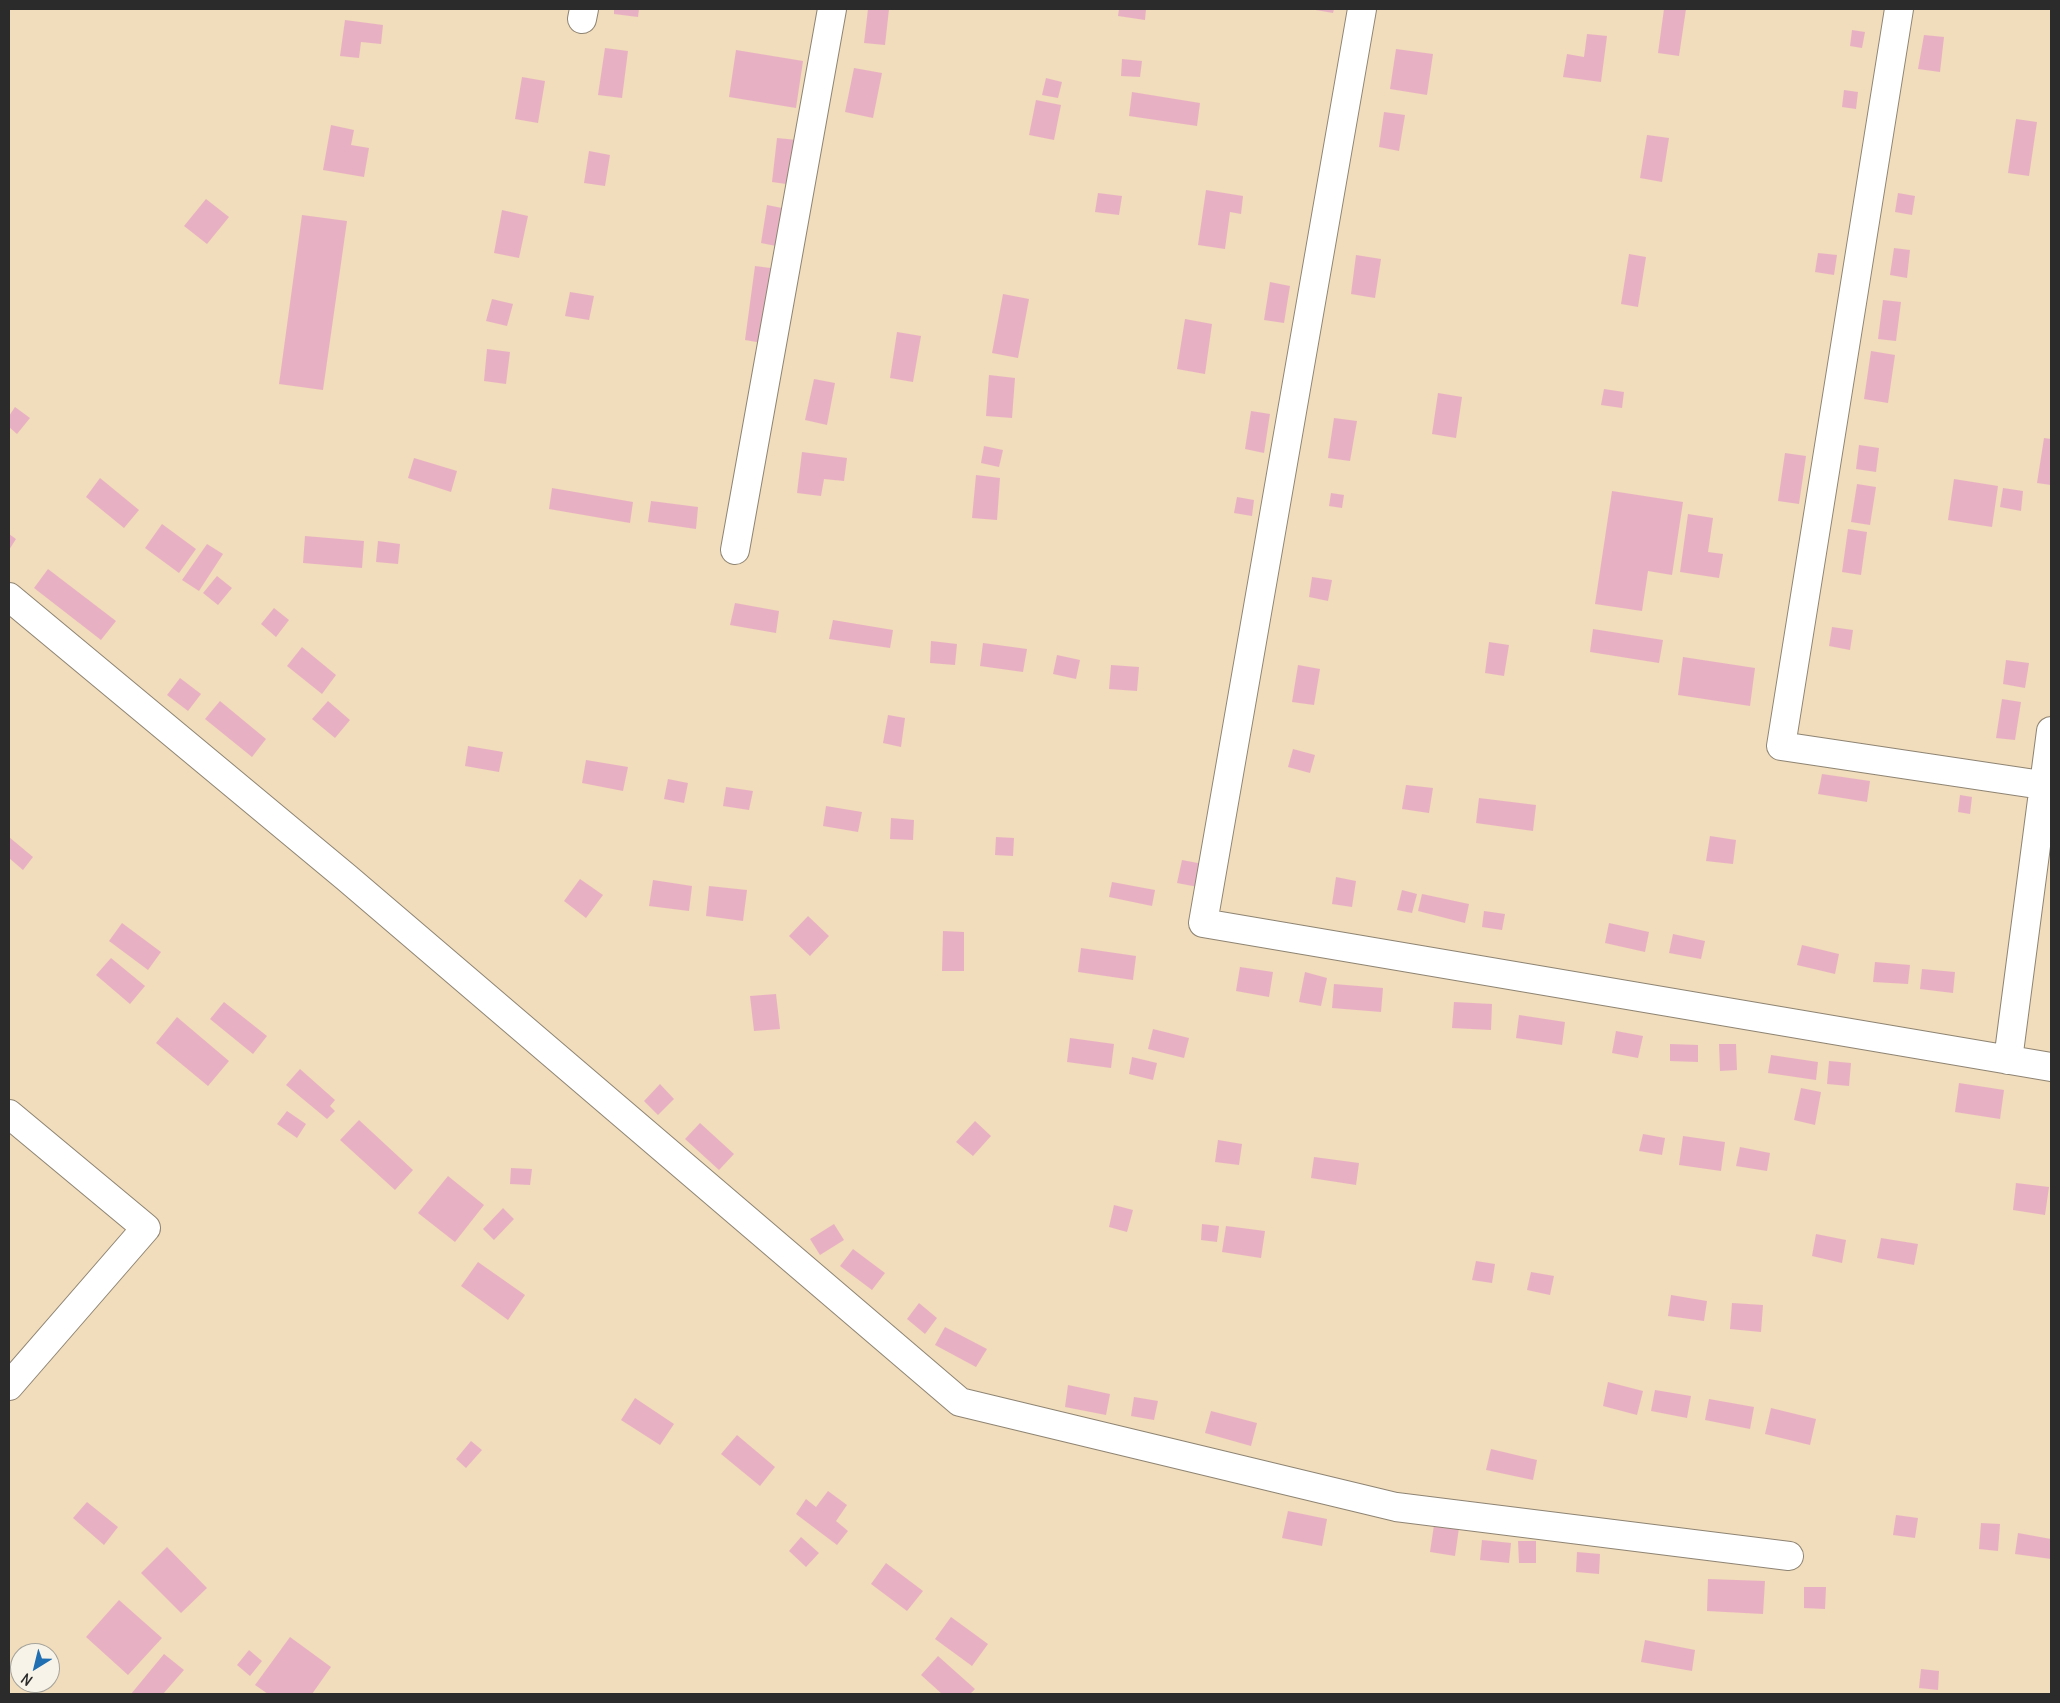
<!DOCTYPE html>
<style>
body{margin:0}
#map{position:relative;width:2060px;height:1703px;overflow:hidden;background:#f1dcbb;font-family:Delius,sans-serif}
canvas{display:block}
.frame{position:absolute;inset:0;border:10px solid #2b2b2b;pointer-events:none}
.north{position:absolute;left:10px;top:1643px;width:50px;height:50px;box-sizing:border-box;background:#f7f3e8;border:1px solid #a5a39c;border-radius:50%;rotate:216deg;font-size:14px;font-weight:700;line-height:20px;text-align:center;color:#2b2b2b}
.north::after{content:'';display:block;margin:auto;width:18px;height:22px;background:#1f6fb2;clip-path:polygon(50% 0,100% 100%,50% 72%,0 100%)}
</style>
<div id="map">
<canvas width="2060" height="1703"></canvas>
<div class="frame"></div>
<div class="north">N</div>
</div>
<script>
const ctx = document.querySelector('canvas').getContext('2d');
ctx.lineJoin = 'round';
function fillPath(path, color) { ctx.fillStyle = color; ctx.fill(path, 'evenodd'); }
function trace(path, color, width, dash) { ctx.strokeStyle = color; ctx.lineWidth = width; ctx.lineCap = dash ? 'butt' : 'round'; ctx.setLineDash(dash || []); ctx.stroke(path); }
fillPath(new Path2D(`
 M 614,9 L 639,9 L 638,17 L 614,14 Z
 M 868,9 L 889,9 L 885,45 L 864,43 Z
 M 1119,9 L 1146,9 L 1145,20 L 1118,16 Z
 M 1310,9 L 1334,9 L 1333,13 Z
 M 1664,9 L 1686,9 L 1679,56 L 1658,53 Z
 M 345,20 L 383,25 L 381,44 L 361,42 L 359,58 L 340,56 Z
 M 1852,30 L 1865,32 L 1862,48 L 1850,46 Z
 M 1587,34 L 1607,36 L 1601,82 L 1563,77 L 1567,54 L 1584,57 Z
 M 1924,35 L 1944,37 L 1940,72 L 1918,69 Z
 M 605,48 L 628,51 L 622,98 L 598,95 Z
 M 1396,49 L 1433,54 L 1427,95 L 1390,89 Z
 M 736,50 L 803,61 L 796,108 L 729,97 Z
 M 1122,59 L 1142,61 L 1140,77 L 1121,76 Z
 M 854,68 L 882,73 L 873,118 L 845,112 Z
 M 522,77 L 545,81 L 538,123 L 515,119 Z
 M 1046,78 L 1062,82 L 1058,98 L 1042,95 Z
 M 1844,90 L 1858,92 L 1856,109 L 1842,107 Z
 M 1132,92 L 1200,103 L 1197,126 L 1129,116 Z
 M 1036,100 L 1061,105 L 1054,140 L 1029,135 Z
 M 1384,112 L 1405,115 L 1399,151 L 1379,147 Z
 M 2016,119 L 2037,122 L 2029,176 L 2008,173 Z
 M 331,125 L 354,130 L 351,145 L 369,148 L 364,177 L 323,170 Z
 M 1647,135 L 1669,138 L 1662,182 L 1640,178 Z
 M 777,138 L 797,140 L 793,185 L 772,182 Z
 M 589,151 L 610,155 L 605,186 L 584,183 Z
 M 1206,190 L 1243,196 L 1241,214 L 1230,212 L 1225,249 L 1198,245 Z
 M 1098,193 L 1122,196 L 1119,215 L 1095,212 Z
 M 1898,193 L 1915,196 L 1912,215 L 1895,212 Z
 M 206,199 L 229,217 L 207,244 L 184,226 Z
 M 767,205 L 787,209 L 781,247 L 761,243 Z
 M 502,210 L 528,216 L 519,258 L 494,253 Z
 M 302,215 L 347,221 L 323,390 L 279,384 Z
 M 1894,248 L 1910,250 L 1907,278 L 1890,275 Z
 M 1818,253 L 1837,255 L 1834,275 L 1815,272 Z
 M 1629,254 L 1646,257 L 1638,307 L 1621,304 Z
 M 1356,255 L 1381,259 L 1375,298 L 1351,294 Z
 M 755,266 L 778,269 L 768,344 L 745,340 Z
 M 1270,282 L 1290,286 L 1284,323 L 1264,320 Z
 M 570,292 L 594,296 L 589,320 L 565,316 Z
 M 1003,294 L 1029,299 L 1018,358 L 992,353 Z
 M 492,299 L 513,304 L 507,326 L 486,321 Z
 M 1883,300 L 1901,302 L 1896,341 L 1878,339 Z
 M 1185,319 L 1212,324 L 1205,374 L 1177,369 Z
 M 897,332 L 921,336 L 913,382 L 890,378 Z
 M 487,349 L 510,352 L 506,384 L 484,381 Z
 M 1871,351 L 1895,355 L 1888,403 L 1864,399 Z
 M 989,375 L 1015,378 L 1012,418 L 986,416 Z
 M 814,379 L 835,383 L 827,425 L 805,420 Z
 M 1604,389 L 1624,392 L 1622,408 L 1601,405 Z
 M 1438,393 L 1462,397 L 1456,438 L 1432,434 Z
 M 15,407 L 30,418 L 17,434 L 9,427 L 9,416 Z
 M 1251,411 L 1270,414 L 1264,453 L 1245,449 Z
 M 1334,418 L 1357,421 L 1350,461 L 1328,458 Z
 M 2044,438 L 2051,439 L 2051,485 L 2037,483 Z
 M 1859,445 L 1879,448 L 1876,472 L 1856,469 Z
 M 984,446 L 1003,450 L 999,467 L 981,463 Z
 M 802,452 L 847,458 L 844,481 L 824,479 L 821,496 L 797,493 Z
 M 1785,453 L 1806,456 L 1799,504 L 1778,501 Z
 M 414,458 L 457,471 L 451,492 L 408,478 Z
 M 976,475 L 1000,478 L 997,520 L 972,518 Z
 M 100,478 L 139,510 L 124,528 L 86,497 Z
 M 1954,479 L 1998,486 L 1992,527 L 1948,520 Z
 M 1857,484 L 1876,487 L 1870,525 L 1851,522 Z
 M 552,488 L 633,502 L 630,523 L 549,509 Z
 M 2003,488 L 2023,491 L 2021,511 L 2000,507 Z
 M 1612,491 L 1683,502 L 1672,575 L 1648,571 L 1642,611 L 1595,604 Z
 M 1331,493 L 1344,495 L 1342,508 L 1329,506 Z
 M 1237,497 L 1254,500 L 1252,516 L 1234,513 Z
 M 651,501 L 698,507 L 696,529 L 648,522 Z
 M 1688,514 L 1713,518 L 1708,552 L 1723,554 L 1719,578 L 1680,572 Z
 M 162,524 L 196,549 L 179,573 L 145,548 Z
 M 1848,529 L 1867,532 L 1861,575 L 1842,572 Z
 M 9,534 L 16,539 L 9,550 Z
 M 305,536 L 364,541 L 362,568 L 303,563 Z
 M 378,541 L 400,544 L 398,564 L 376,562 Z
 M 207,544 L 223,554 L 199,591 L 182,580 Z
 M 48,569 L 116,621 L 101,640 L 34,588 Z
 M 217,576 L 232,588 L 218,605 L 203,593 Z
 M 1312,577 L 1332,580 L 1328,601 L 1309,597 Z
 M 735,603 L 779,611 L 776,633 L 730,625 Z
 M 274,608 L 289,620 L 276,637 L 261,624 Z
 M 833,620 L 893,630 L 890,648 L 829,639 Z
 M 1832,627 L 1853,630 L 1850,650 L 1829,646 Z
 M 1593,629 L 1663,640 L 1659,663 L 1590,652 Z
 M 931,641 L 957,644 L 955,665 L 930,663 Z
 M 1489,642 L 1509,645 L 1504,676 L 1485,673 Z
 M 983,643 L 1027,649 L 1023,672 L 980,666 Z
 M 302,647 L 336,675 L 322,694 L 287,666 Z
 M 1057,655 L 1080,660 L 1076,679 L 1053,674 Z
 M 1683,657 L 1755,668 L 1750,706 L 1678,695 Z
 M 2006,660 L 2029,663 L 2025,688 L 2003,684 Z
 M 1111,665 L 1139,667 L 1137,691 L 1109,689 Z
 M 1298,665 L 1320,669 L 1314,705 L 1292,702 Z
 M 180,678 L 201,694 L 188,711 L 167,695 Z
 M 2002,699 L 2021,702 L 2015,740 L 1996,738 Z
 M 220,701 L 266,739 L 252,757 L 205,719 Z
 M 328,701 L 350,720 L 335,738 L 312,719 Z
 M 888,715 L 905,718 L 901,747 L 883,743 Z
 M 468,746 L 503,752 L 499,772 L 465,766 Z
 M 1293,749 L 1315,755 L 1310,773 L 1288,767 Z
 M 586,760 L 628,767 L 623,791 L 582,783 Z
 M 1822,774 L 1870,781 L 1867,802 L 1818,794 Z
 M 668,779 L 688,783 L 684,803 L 664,799 Z
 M 1406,785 L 1433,788 L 1429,813 L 1402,809 Z
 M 726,787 L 753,791 L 749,810 L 723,806 Z
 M 1960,795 L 1972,797 L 1970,814 L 1958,812 Z
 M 1479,798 L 1536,805 L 1533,831 L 1476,823 Z
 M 826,806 L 862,812 L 858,832 L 823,826 Z
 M 891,818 L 914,820 L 913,840 L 890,839 Z
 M 1710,836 L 1736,840 L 1733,864 L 1706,861 Z
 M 9,837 L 33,857 L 23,870 L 9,858 Z
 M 996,837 L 1014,838 L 1013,856 L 995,855 Z
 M 1182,860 L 1203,864 L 1198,887 L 1177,883 Z
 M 1336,877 L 1356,881 L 1352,907 L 1332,904 Z
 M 580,879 L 603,895 L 586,918 L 564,901 Z
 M 653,880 L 692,886 L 689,911 L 649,906 Z
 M 1112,882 L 1155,890 L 1152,906 L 1109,897 Z
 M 709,886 L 747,890 L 743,921 L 706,916 Z
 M 1402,890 L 1417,894 L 1412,913 L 1397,910 Z
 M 1422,894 L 1469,904 L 1465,923 L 1418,911 Z
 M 1484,911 L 1505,914 L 1502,930 L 1482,927 Z
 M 808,916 L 829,936 L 810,956 L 789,936 Z
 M 122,923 L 161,952 L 148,970 L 109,941 Z
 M 1609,923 L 1649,932 L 1645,952 L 1605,943 Z
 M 943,931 L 964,932 L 964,971 L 942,971 Z
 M 1673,934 L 1705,941 L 1701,959 L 1669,953 Z
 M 1802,945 L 1839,954 L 1835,974 L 1797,965 Z
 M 1081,948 L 1136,956 L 1133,980 L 1078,972 Z
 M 111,958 L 145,986 L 130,1004 L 96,975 Z
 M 1875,962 L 1910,965 L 1908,984 L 1873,982 Z
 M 1240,967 L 1273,972 L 1269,997 L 1236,991 Z
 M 1922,969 L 1955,972 L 1953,993 L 1920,989 Z
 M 1305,972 L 1327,978 L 1321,1006 L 1299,1002 Z
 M 1334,984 L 1383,988 L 1381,1012 L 1332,1008 Z
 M 776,994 L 780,1029 L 754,1031 L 750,996 Z
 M 224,1002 L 267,1036 L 253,1054 L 210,1019 Z
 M 1454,1002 L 1492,1004 L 1491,1030 L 1452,1028 Z
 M 1519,1015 L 1565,1022 L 1562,1045 L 1516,1038 Z
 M 177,1017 L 229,1061 L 208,1086 L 156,1043 Z
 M 1153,1029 L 1189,1038 L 1184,1058 L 1148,1049 Z
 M 1616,1031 L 1643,1036 L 1638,1058 L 1612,1053 Z
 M 1070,1038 L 1114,1044 L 1111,1068 L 1067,1062 Z
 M 1670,1044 L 1698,1045 L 1698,1062 L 1670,1061 Z
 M 1719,1044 L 1736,1044 L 1737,1070 L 1720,1071 Z
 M 1771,1055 L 1818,1062 L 1816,1080 L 1768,1073 Z
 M 1132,1057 L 1157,1063 L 1153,1080 L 1129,1074 Z
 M 1829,1061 L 1851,1063 L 1849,1086 L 1827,1084 Z
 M 300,1069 L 335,1100 L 330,1106 L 335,1111 L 327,1119 L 286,1085 Z
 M 1959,1083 L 2004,1090 L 2000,1119 L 1955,1112 Z
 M 660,1084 L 674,1099 L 658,1115 L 644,1101 Z
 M 1801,1088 L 1821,1092 L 1815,1125 L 1794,1120 Z
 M 287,1111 L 306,1124 L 297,1138 L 277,1124 Z
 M 359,1120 L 413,1170 L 395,1190 L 340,1140 Z
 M 975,1121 L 991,1136 L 973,1156 L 956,1142 Z
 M 700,1123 L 734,1154 L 719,1170 L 685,1139 Z
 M 1643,1134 L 1665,1138 L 1662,1155 L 1639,1151 Z
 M 1683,1136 L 1725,1142 L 1721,1171 L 1679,1165 Z
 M 1218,1140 L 1242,1144 L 1239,1165 L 1215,1162 Z
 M 1740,1147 L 1770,1153 L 1767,1171 L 1736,1166 Z
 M 1314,1157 L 1359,1163 L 1356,1185 L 1311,1178 Z
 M 511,1168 L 532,1169 L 530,1185 L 510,1184 Z
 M 448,1176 L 484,1205 L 455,1242 L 418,1213 Z
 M 2016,1183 L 2049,1187 L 2045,1215 L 2013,1210 Z
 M 1114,1205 L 1133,1210 L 1127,1232 L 1109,1227 Z
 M 503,1208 L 514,1219 L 494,1240 L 483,1229 Z
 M 834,1224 L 844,1240 L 820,1255 L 810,1239 Z
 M 1202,1224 L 1219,1226 L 1217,1242 L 1201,1240 Z
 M 1226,1226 L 1265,1231 L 1261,1258 L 1222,1252 Z
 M 1816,1234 L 1846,1240 L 1842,1263 L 1812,1256 Z
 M 1881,1238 L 1918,1244 L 1914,1265 L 1877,1258 Z
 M 853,1249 L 885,1273 L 872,1290 L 840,1266 Z
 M 1476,1261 L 1495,1264 L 1492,1283 L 1472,1280 Z
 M 478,1262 L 525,1295 L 508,1320 L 461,1286 Z
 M 1531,1272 L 1554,1276 L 1550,1295 L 1527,1290 Z
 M 1671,1295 L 1707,1301 L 1704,1321 L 1668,1316 Z
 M 919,1303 L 937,1318 L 925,1334 L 907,1319 Z
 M 1732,1303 L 1763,1305 L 1761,1332 L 1730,1329 Z
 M 945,1327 L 987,1349 L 976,1367 L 935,1345 Z
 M 1608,1382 L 1643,1391 L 1637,1415 L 1603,1406 Z
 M 1068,1385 L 1110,1394 L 1106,1415 L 1065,1407 Z
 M 1655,1390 L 1691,1396 L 1687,1418 L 1651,1411 Z
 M 1134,1397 L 1158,1401 L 1154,1420 L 1131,1416 Z
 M 635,1398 L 674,1424 L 660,1445 L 621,1420 Z
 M 1709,1399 L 1754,1407 L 1750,1429 L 1705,1420 Z
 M 1771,1408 L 1816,1419 L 1810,1445 L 1765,1434 Z
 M 1211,1411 L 1257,1423 L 1251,1446 L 1205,1433 Z
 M 737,1435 L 775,1467 L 760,1486 L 721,1454 Z
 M 471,1441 L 482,1450 L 466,1468 L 456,1459 Z
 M 1491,1449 L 1537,1460 L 1533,1480 L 1486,1470 Z
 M 828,1491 L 847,1505 L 836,1521 L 848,1531 L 837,1545 L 796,1514 L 806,1499 L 816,1507 Z
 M 87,1502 L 118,1527 L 104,1545 L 73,1518 Z
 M 1288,1511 L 1327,1519 L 1322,1546 L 1282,1538 Z
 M 1896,1515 L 1918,1518 L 1915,1538 L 1893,1535 Z
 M 1981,1523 L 2000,1524 L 1998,1551 L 1979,1549 Z
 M 1434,1525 L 1459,1528 L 1455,1556 L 1430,1552 Z
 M 2018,1533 L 2051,1539 L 2051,1559 L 2015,1554 Z
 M 801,1537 L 819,1553 L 806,1567 L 789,1551 Z
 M 1482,1540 L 1511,1543 L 1509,1563 L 1480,1560 Z
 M 1518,1541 L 1536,1541 L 1536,1563 L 1519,1563 Z
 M 167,1547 L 207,1588 L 181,1613 L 141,1573 Z
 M 1577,1552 L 1600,1554 L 1599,1574 L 1576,1572 Z
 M 886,1563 L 923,1591 L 907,1611 L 871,1584 Z
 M 1708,1579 L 1765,1581 L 1763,1614 L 1707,1611 Z
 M 1804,1587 L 1826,1587 L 1825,1609 L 1804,1608 Z
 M 119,1600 L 162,1638 L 128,1675 L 86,1637 Z
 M 951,1617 L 988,1644 L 972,1666 L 935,1639 Z
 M 290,1637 L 331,1667 L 312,1694 L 268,1694 L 255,1685 Z
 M 1645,1640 L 1695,1650 L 1692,1671 L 1641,1662 Z
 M 249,1650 L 262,1661 L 250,1676 L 237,1665 Z
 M 164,1654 L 184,1670 L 163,1694 L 131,1694 Z
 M 938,1656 L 975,1689 L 970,1694 L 942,1694 L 921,1675 Z
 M 1921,1669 L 1939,1671 L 1938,1690 L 1919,1688 Z`), '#e8b1c3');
const minor = new Path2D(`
 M 1362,9 L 1203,923 L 2051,1067
 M 1899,9 L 1781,746 L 2042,785
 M 582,19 L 584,9
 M 735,550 L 832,9
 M 9,597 L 347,878 L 960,1402 L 1396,1507 L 1789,1556
 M 2008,1060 L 2051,731
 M 9,1114 L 146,1228 L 9,1386`);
trace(minor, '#8e8473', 30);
trace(minor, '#fff', 28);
</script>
